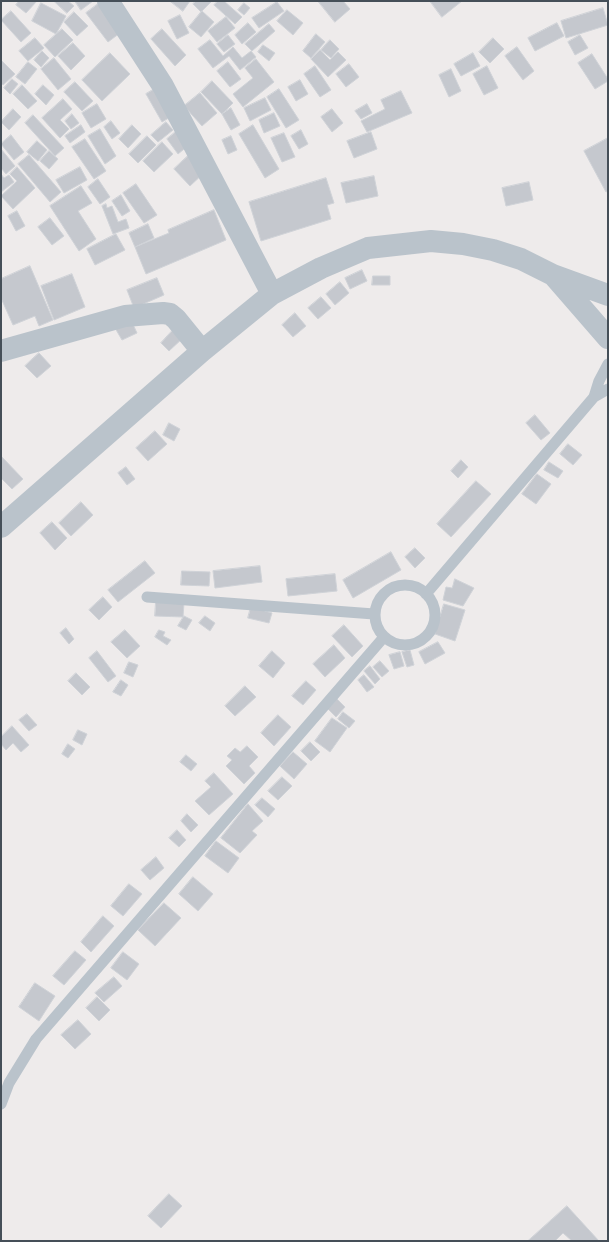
<!DOCTYPE html>
<style>
body{margin:0}
#map{position:relative;width:609px;height:1242px;overflow:hidden;background:#eeebeb;font-family:"IBM Plex Sans",sans-serif}
canvas{display:block}
.frame{position:absolute;inset:0;border:2px solid #454f58;pointer-events:none}
</style>
<div id="map">
<canvas width="609" height="1242"></canvas>
<div class="frame"></div>
</div>
<script>
const ctx = document.querySelector('canvas').getContext('2d');
ctx.lineJoin = 'round';
function fillPath(path, color) { ctx.fillStyle = color; ctx.fill(path, 'evenodd'); }
function trace(path, color, width, dash) { ctx.strokeStyle = color; ctx.lineWidth = width; ctx.lineCap = dash ? 'butt' : 'round'; ctx.setLineDash(dash || []); ctx.stroke(path); }
const building = new Path2D(`
 M 19,1 L 37,1 L 26,13 L 16,5 Z
 M 54,1 L 68,1 L 74,6 L 67,13 Z
 M 75,1 L 93,1 L 81,10 Z
 M 170,1 L 190,1 L 183,11 Z
 M 196,1 L 212,1 L 201,12 L 193,4 Z
 M 218,1 L 224,1 L 242,17 L 235,24 L 214,5 Z
 M 318,1 L 343,1 L 350,9 L 335,22 Z
 M 430,1 L 462,1 L 442,17 Z
 M 277,2 L 284,11 L 259,28 L 252,18 Z
 M 41,3 L 66,16 L 56,34 L 32,21 Z
 M 244,3 L 250,8 L 244,15 L 238,10 Z
 M 98,4 L 120,33 L 108,42 L 86,13 Z
 M 603,8 L 608,25 L 566,38 L 561,21 Z
 M 287,10 L 303,23 L 293,35 L 277,21 Z
 M 11,11 L 31,33 L 21,42 L 1,20 Z
 M 202,11 L 214,22 L 201,37 L 189,27 Z
 M 74,12 L 88,26 L 77,36 L 64,22 Z
 M 180,15 L 189,33 L 177,39 L 168,21 Z
 M 226,17 L 235,28 L 217,42 L 208,31 Z
 M 248,23 L 256,32 L 242,44 L 235,35 Z
 M 557,23 L 564,36 L 535,51 L 528,38 Z
 M 269,24 L 275,31 L 252,51 L 245,44 Z
 M 62,29 L 73,40 L 55,57 L 44,45 Z
 M 162,29 L 186,55 L 175,66 L 151,39 Z
 M 316,34 L 325,42 L 311,58 L 303,51 Z
 M 228,35 L 235,44 L 224,52 L 217,44 Z
 M 580,35 L 588,48 L 575,55 L 568,42 Z
 M 35,38 L 44,48 L 28,61 L 19,51 Z
 M 493,38 L 504,49 L 490,63 L 479,52 Z
 M 210,40 L 223,56 L 233,47 L 242,58 L 251,51 L 256,57 L 240,70 L 229,56 L 213,68 L 198,49 Z
 M 330,40 L 339,49 L 331,58 L 321,50 Z
 M 73,43 L 85,56 L 71,70 L 58,56 Z
 M 263,45 L 275,53 L 269,61 L 258,52 Z
 M 517,47 L 534,71 L 523,80 L 505,56 Z
 M 320,50 L 330,60 L 338,52 L 346,60 L 328,77 L 311,59 Z
 M 42,51 L 49,58 L 41,67 L 34,60 Z
 M 110,53 L 130,74 L 102,101 L 82,80 Z
 M 473,53 L 480,66 L 461,76 L 454,64 Z
 M 592,54 L 608,79 L 608,81 L 595,89 L 578,63 Z
 M 54,58 L 71,79 L 58,90 L 41,69 Z
 M 256,59 L 274,82 L 243,107 L 233,94 L 253,78 L 245,68 Z
 M 1,60 L 15,74 L 3,85 L 1,83 Z
 M 28,62 L 37,69 L 25,84 L 16,77 Z
 M 228,62 L 241,79 L 230,87 L 217,71 Z
 M 349,64 L 359,77 L 346,87 L 336,74 Z
 M 315,66 L 331,90 L 320,97 L 304,74 Z
 M 487,66 L 498,88 L 484,95 L 473,74 Z
 M 451,69 L 461,91 L 449,97 L 439,75 Z
 M 12,79 L 18,84 L 10,94 L 4,88 Z
 M 300,80 L 308,94 L 296,101 L 288,87 Z
 M 212,81 L 233,103 L 222,114 L 201,92 Z
 M 75,82 L 93,101 L 82,111 L 64,92 Z
 M 22,85 L 37,101 L 28,109 L 13,94 Z
 M 43,85 L 54,95 L 46,105 L 35,94 Z
 M 156,88 L 172,116 L 162,122 L 146,94 Z
 M 279,89 L 299,120 L 286,128 L 267,97 Z
 M 401,91 L 412,113 L 367,132 L 361,121 L 385,109 L 381,100 Z
 M 200,93 L 217,113 L 202,126 L 184,106 Z
 M 265,98 L 271,110 L 250,121 L 244,108 Z
 M 63,99 L 72,109 L 60,120 L 69,129 L 60,138 L 42,118 Z
 M 97,104 L 106,119 L 91,128 L 82,113 Z
 M 367,104 L 372,113 L 361,119 L 355,111 Z
 M 231,108 L 240,125 L 231,130 L 222,114 Z
 M 13,109 L 21,117 L 9,130 L 1,122 Z
 M 332,109 L 343,123 L 332,132 L 321,117 Z
 M 274,113 L 280,126 L 264,133 L 259,120 Z
 M 72,114 L 79,123 L 71,129 L 65,121 Z
 M 33,115 L 64,148 L 55,156 L 25,123 Z
 M 111,121 L 120,133 L 112,139 L 104,127 Z
 M 166,122 L 173,130 L 158,142 L 151,135 Z
 M 81,125 L 85,132 L 70,143 L 65,136 Z
 M 132,125 L 141,134 L 128,148 L 119,139 Z
 M 253,125 L 279,169 L 265,178 L 239,134 Z
 M 100,129 L 116,156 L 105,164 L 88,136 Z
 M 178,130 L 189,145 L 178,154 L 167,139 Z
 M 301,130 L 308,144 L 299,149 L 291,136 Z
 M 371,132 L 377,149 L 354,158 L 347,141 Z
 M 284,133 L 295,157 L 282,162 L 271,138 Z
 M 11,135 L 24,152 L 14,160 L 1,144 Z
 M 147,136 L 156,145 L 138,163 L 129,154 Z
 M 231,136 L 237,150 L 228,154 L 222,140 Z
 M 608,138 L 608,191 L 606,192 L 584,151 Z
 M 85,139 L 106,171 L 94,179 L 72,147 Z
 M 37,141 L 47,150 L 38,161 L 27,152 Z
 M 162,142 L 173,154 L 154,172 L 143,161 Z
 M 1,149 L 15,166 L 6,174 L 1,168 Z
 M 49,151 L 58,159 L 49,169 L 40,161 Z
 M 29,155 L 61,192 L 50,202 L 18,164 Z
 M 189,155 L 205,172 L 190,186 L 174,169 Z
 M 17,167 L 35,188 L 13,209 L 1,196 L 17,181 L 10,174 Z
 M 80,167 L 87,180 L 64,193 L 56,180 Z
 M 1,174 L 4,178 L 9,175 L 14,182 L 1,192 Z
 M 374,176 L 378,196 L 346,203 L 341,183 Z
 M 326,178 L 334,203 L 327,205 L 331,219 L 261,241 L 249,202 Z
 M 98,179 L 110,197 L 100,204 L 88,187 Z
 M 529,182 L 533,200 L 506,206 L 502,188 Z
 M 136,184 L 157,215 L 144,223 L 123,193 Z
 M 81,186 L 92,203 L 78,211 L 96,239 L 79,251 L 50,206 Z
 M 121,195 L 130,211 L 122,216 L 112,201 Z
 M 106,204 L 107,208 L 112,206 L 118,222 L 126,219 L 129,228 L 113,234 L 102,206 Z
 M 214,210 L 226,240 L 146,274 L 135,247 L 169,233 L 168,230 Z
 M 17,211 L 25,226 L 16,231 L 8,216 Z
 M 50,218 L 64,236 L 52,245 L 38,227 Z
 M 148,224 L 154,238 L 135,247 L 129,233 Z
 M 116,234 L 125,250 L 95,265 L 87,249 Z
 M 30,266 L 53,320 L 39,326 L 35,316 L 13,325 L 1,298 L 1,279 Z
 M 362,270 L 367,281 L 350,289 L 345,278 Z
 M 72,274 L 85,307 L 54,320 L 41,286 Z
 M 373,276 L 390,276 L 390,285 L 372,285 Z
 M 157,278 L 164,295 L 134,308 L 127,290 Z
 M 340,282 L 349,293 L 335,305 L 326,294 Z
 M 321,297 L 331,308 L 318,319 L 308,308 Z
 M 295,313 L 306,326 L 293,337 L 282,325 Z
 M 131,320 L 137,333 L 122,340 L 115,328 Z
 M 174,329 L 183,338 L 169,351 L 161,343 Z
 M 39,353 L 51,366 L 37,378 L 25,366 Z
 M 535,415 L 550,433 L 541,440 L 526,423 Z
 M 169,423 L 180,429 L 174,441 L 163,435 Z
 M 155,431 L 167,444 L 148,461 L 136,448 Z
 M 568,444 L 582,455 L 573,465 L 560,454 Z
 M 2,457 L 23,479 L 12,489 L 1,478 Z
 M 461,460 L 468,467 L 458,478 L 451,471 Z
 M 549,462 L 563,471 L 558,478 L 544,470 Z
 M 126,467 L 135,479 L 127,485 L 118,473 Z
 M 537,474 L 551,484 L 536,504 L 522,494 Z
 M 476,481 L 491,494 L 451,537 L 437,524 Z
 M 81,502 L 93,515 L 71,536 L 59,523 Z
 M 52,522 L 67,538 L 55,550 L 40,533 Z
 M 415,548 L 425,558 L 415,568 L 405,557 Z
 M 391,552 L 401,570 L 353,598 L 343,580 Z
 M 145,561 L 155,573 L 118,602 L 108,590 Z
 M 260,566 L 262,582 L 215,588 L 213,571 Z
 M 182,571 L 210,572 L 209,586 L 181,585 Z
 M 335,574 L 337,591 L 288,596 L 286,579 Z
 M 455,579 L 474,588 L 463,606 L 443,600 L 446,587 L 452,588 Z
 M 103,597 L 112,607 L 99,620 L 89,610 Z
 M 156,602 L 184,603 L 183,617 L 155,616 Z
 M 444,604 L 465,610 L 455,641 L 435,634 Z
 M 251,607 L 272,613 L 269,623 L 248,618 Z
 M 184,616 L 192,620 L 186,630 L 178,626 Z
 M 205,616 L 215,623 L 210,631 L 199,623 Z
 M 344,625 L 363,646 L 352,657 L 332,636 Z
 M 66,628 L 74,639 L 69,644 L 60,633 Z
 M 125,630 L 140,646 L 127,658 L 111,642 Z
 M 159,630 L 165,632 L 163,636 L 171,640 L 167,645 L 155,637 Z
 M 438,642 L 445,653 L 425,664 L 419,652 Z
 M 334,645 L 345,658 L 325,677 L 313,664 Z
 M 410,650 L 414,665 L 407,667 L 402,652 Z
 M 97,651 L 116,676 L 108,682 L 89,658 Z
 M 272,651 L 285,663 L 273,678 L 259,666 Z
 M 400,652 L 404,666 L 394,669 L 389,655 Z
 M 380,661 L 389,671 L 382,677 L 373,667 Z
 M 129,662 L 138,665 L 133,677 L 124,673 Z
 M 370,666 L 380,679 L 375,684 L 364,671 Z
 M 76,673 L 90,687 L 82,695 L 68,681 Z
 M 364,675 L 374,687 L 367,692 L 358,680 Z
 M 121,680 L 128,685 L 121,696 L 113,692 Z
 M 306,681 L 316,690 L 303,705 L 292,696 Z
 M 245,686 L 256,697 L 235,716 L 225,706 Z
 M 337,699 L 345,707 L 336,717 L 328,709 Z
 M 343,712 L 355,721 L 349,728 L 338,719 Z
 M 27,714 L 37,725 L 29,731 L 19,720 Z
 M 278,715 L 291,727 L 274,746 L 261,733 Z
 M 332,718 L 347,728 L 330,752 L 315,741 Z
 M 12,726 L 29,745 L 21,752 L 13,743 L 6,750 L 1,744 L 1,737 Z
 M 78,730 L 87,734 L 82,745 L 73,740 Z
 M 310,742 L 320,752 L 311,761 L 301,751 Z
 M 68,744 L 75,749 L 68,758 L 62,754 Z
 M 247,746 L 258,757 L 249,766 L 255,773 L 244,784 L 226,766 L 232,760 L 227,756 L 235,748 L 240,752 Z
 M 293,752 L 307,764 L 294,779 L 280,766 Z
 M 186,755 L 197,764 L 191,771 L 180,762 Z
 M 214,773 L 233,794 L 209,815 L 195,801 L 211,787 L 205,781 Z
 M 282,777 L 292,786 L 278,800 L 268,791 Z
 M 262,798 L 275,809 L 268,817 L 255,805 Z
 M 248,804 L 263,821 L 252,831 L 257,835 L 240,853 L 221,838 Z
 M 187,814 L 198,825 L 191,832 L 181,821 Z
 M 177,830 L 186,840 L 179,847 L 169,838 Z
 M 216,841 L 239,858 L 228,873 L 205,856 Z
 M 156,857 L 164,868 L 150,880 L 141,870 Z
 M 193,877 L 213,894 L 198,911 L 179,894 Z
 M 129,884 L 142,894 L 123,916 L 111,906 Z
 M 164,903 L 181,918 L 155,946 L 138,930 Z
 M 103,916 L 114,926 L 91,952 L 81,942 Z
 M 75,951 L 86,960 L 64,985 L 53,976 Z
 M 123,952 L 139,964 L 127,980 L 111,968 Z
 M 114,977 L 122,986 L 104,1002 L 95,993 Z
 M 35,983 L 55,996 L 39,1021 L 19,1007 Z
 M 97,997 L 110,1010 L 99,1021 L 86,1008 Z
 M 78,1020 L 91,1034 L 75,1049 L 61,1035 Z
 M 169,1194 L 182,1206 L 161,1228 L 148,1216 Z
 M 567,1206 L 599,1241 L 572,1241 L 563,1233 L 555,1241 L 528,1241 Z`);
fillPath(building, '#c5c8ce');
trace(building, '#cfd2d7', 1);
trace(new Path2D(`
 M 594,397 L 608,389
 M375 615a30 30 0 1 1 60 0a30 30 0 1 1-60 0Z
 M 426,594 L 594,397 L 599,381 L 608,364
 M 147,597 L 374,614
 M 1,1104 L 9,1083 L 36,1039 L 384,637`), '#bac3cb', 11);
trace(new Path2D(`
 M 108,1 L 163,86 L 272,294
 M 555,277 L 608,338
 M 1,351 L 125,316 L 163,313 L 170,314 L 176,319 L 202,351
 M 1,527 L 202,351 L 272,294 L 321,268 L 368,248 L 431,241 L 463,244 L 493,250 L 521,259 L 553,275 L 608,295`), '#bac3cb', 22);
</script>
